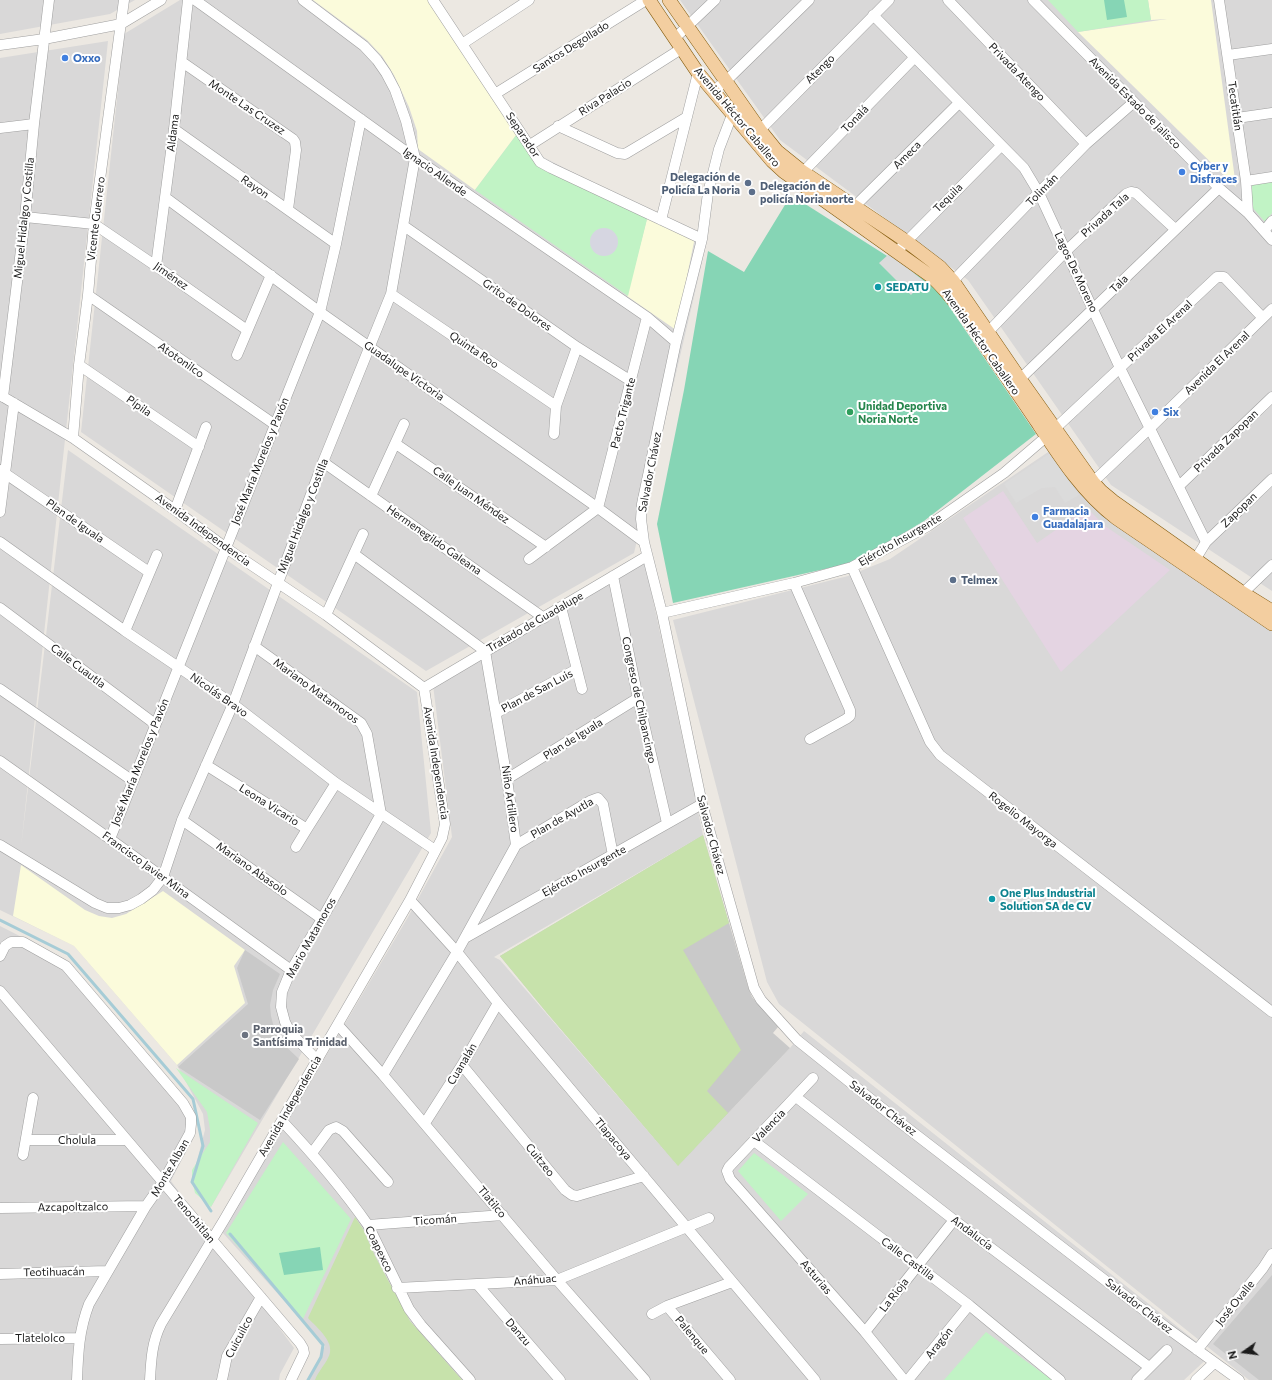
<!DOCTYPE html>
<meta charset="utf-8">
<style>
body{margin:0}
#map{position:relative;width:1272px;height:1380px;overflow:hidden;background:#ece8e2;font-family:Commissioner,sans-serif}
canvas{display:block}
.north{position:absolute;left:1224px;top:1332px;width:40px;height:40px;-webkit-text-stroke:3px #fff;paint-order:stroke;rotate:256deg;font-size:11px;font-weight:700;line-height:16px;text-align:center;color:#1b1b1b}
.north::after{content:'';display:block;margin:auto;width:14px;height:18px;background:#1b1b1b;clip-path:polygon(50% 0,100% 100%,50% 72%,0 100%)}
</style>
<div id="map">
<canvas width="1272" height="1380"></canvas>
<div class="north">N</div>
</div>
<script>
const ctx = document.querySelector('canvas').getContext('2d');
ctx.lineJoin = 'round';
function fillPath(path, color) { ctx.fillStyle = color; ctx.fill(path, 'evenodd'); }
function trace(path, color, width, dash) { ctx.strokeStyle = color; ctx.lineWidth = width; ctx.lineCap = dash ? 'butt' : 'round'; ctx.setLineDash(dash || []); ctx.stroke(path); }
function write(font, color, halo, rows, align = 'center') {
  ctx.font = font + ' Commissioner,sans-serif'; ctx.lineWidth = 4; ctx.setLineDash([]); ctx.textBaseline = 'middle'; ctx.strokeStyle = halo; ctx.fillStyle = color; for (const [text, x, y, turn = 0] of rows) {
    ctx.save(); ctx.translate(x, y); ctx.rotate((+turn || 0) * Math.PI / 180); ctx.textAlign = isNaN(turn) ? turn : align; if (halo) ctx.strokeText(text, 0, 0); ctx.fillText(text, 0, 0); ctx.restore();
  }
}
fillPath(new Path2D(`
 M 0,0 L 135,0 L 110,14 L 0,34 Z
 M 180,0 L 433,0 L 543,157 L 707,241 L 634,553 L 426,671 L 81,432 L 124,34 Z
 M 680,0 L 1272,0 L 1272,591 L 1111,485 L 968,280 L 780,140 Z
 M 108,41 L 21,847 L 68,450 L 417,692 L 431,833 L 211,1207 L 192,1180 L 205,1130 L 203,1114 L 177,1065 L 74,946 L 0,910 L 0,58 Z
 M 1054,448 L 1272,626 L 1272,1380 L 1249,1380 L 779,1004 L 767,982 L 673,620 L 848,576 L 890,559 Z
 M 645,562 L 703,835 L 494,957 L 500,960 L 678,1166 L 790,1048 L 804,1031 L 1212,1354 L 1184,1380 L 309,1380 L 325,1346 L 222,1232 L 408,917 L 452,837 L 433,685 Z
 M 0,926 L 65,959 L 185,1099 L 191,1141 L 171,1181 L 294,1348 L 280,1374 L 279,1380 L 0,1380 Z`), '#d9d8d8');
fillPath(new Path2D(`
 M 1003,491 L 1037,543 L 1087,508 L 1105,526 L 1170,570 L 1061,672 L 963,518 Z`), '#e4d4e2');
fillPath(new Path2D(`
 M 313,0 L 429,0 L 517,134 L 475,190 L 418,149 L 417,131 L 409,107 L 394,75 L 382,56 L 367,40 Z
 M 1148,0 L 1211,0 L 1236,187 L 1078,32 L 1167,19 L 1151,20 Z
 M 648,215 L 695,237 L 676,330 L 627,296 Z
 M 21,865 L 85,910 L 99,916 L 112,918 L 126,914 L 163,891 L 245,950 L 234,966 L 245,1003 L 177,1065 L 74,946 L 13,916 Z`), '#fbfbdb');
fillPath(new Path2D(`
 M 703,835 L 748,987 L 752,997 L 778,1027 L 773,1033 L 790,1048 L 678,1166 L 547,1013 L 500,956 Z
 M 245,950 L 280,974 L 273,990 L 270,1005 L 271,1016 L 274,1028 L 281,1042 L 299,1059 L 260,1120 L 178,1067 L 248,1004 L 237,968 Z
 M 1272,1275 L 1272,1380 L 1259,1380 L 1213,1344 Z`), '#c9c9c9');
fillPath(new Path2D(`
 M 703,835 L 729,923 L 683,950 L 741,1050 L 707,1091 L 728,1113 L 678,1166 L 547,1013 L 500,956 Z
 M 355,1217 L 363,1229 L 375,1256 L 410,1321 L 462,1380 L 315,1380 C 318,1372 324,1366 328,1358 C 337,1343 317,1328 308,1318 Z`), '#c7e2ab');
fillPath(new Path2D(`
 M 1048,0 L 1148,0 L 1151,20 L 1078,32 Z
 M 517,134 L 538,164 L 648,215 L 628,296 L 475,190 Z
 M 1272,182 L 1272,213 L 1265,222 L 1252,207 L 1250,185 Z
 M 176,1068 L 258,1123 L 211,1207 L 195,1193 L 192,1180 L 192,1170 L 210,1142 L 210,1129 L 207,1112 Z
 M 283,1142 L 351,1219 L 303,1319 L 226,1233 Z
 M 754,1153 L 808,1194 L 781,1221 L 738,1171 Z
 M 986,1332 L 1052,1380 L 944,1380 Z`), '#c1f3c5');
fillPath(new Path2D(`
 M 1104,0 L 1124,0 L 1127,17 L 1107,20 Z
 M 791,195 L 936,287 L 1036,434 L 924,521 L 856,562 L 673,603 L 657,524 L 684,390 L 708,251 L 744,272 Z
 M 320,1247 L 323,1270 L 284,1275 L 279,1253 Z`), '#86d5b5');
fillPath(new Path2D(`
 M 889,254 L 924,281 L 911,295 L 879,263 Z
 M 1050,453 L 1079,495 L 1065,503 L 1055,487 L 1042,488 L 1016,503 L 1004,484 Z`), '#dbdbdb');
fillPath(new Path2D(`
 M590 242a14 14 0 1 1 28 0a14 14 0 1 1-28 0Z`), '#d6d6e1');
trace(new Path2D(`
 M 0,920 L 68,954 L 193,1099 L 203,1146 L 192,1182 L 211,1211
 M 230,1234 L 323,1345 L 321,1357 L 308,1380`), '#a6ccd6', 3);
const minor = new Path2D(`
 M 195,0 L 415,158 L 647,317 L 676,342
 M 433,0 L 540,162 L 551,168 L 702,239
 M 948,0 L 1086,144
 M 1033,0 L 1219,188 L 1248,213 L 1272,240
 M 1219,0 L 1246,181 L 1248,213
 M 873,15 L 1024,168 L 1039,193 L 1120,368 L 1206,542
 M 675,38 L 715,0
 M 462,44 L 529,0
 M 0,45 L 44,39 L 121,24 L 161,0
 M 1228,55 L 1272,49
 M 182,62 L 293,139 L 295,142 L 296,150 L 288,209
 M 713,91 L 726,81 L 809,0
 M 495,94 L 646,0
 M 736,110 L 732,115 L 719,149 L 708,193 L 702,239 L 676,342 L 642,504 L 641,519 L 644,542 L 662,613 L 702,804 L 754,988 L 761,1000 L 797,1040 L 897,1120 L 1167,1328 L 1239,1380
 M 1237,118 L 1272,113
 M 558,126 L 617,153 L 625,154 L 687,117
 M 0,128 L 34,124
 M 174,129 L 336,244
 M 756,134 L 889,0
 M 530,145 L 681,49
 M 799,178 L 803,172 L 914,58
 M 1246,181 L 1272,177
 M 166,198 L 320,312 L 598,508 L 644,542
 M 854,207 L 959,103
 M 25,217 L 94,224 L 156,266 L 247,330
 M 661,220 L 698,73
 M 404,226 L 577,347 L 631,381
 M 1264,231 L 1272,221
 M 902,246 L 1001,146
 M 156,266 L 174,129 L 188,0
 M 953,281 L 1086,144 L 1134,102
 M 391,294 L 556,406
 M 88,295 L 274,424
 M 981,335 L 989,331 L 1066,251 L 1126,194 L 1131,192 L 1136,193 L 1175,229
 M 237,355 L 271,275
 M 79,365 L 199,447
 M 1020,379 L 1219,188
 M 0,395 L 73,438 L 175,510 L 226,548 L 326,615 L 424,688 L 445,824 L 442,838 L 410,900 L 224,1220 L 161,1324 C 152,1342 151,1360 150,1380
 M 3,397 L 25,217 L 34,124 L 49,0
 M 554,434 L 556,406 L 577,347
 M 73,438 L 79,365 L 88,295 L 94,224 L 124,0
 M 396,444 L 546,547
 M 323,462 L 544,618
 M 0,470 L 149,572
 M 1093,482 L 1150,428 L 1272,309
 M 1179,486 L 1272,397
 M 371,496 L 404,424
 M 175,510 L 206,427
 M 0,512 L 14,403
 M 0,542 L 125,631 L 233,704 L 336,783 L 435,850
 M 354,554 L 485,651 L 507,779 L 516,845 L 457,952 L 383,1075
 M 529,559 L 598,508 L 647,317
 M 1192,565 L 1206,542 L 1272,479
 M 852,567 L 930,742 L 940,755 L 1272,1012
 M 613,576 L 638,698 L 667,823
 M 794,583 L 850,710 L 850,716 L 846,719 L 810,739
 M 1240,598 L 1243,593 L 1272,565
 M 561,607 L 582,689
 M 0,608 L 155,724
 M 662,613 L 794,583 L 852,567 L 928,526 L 1004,473 L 1046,437 L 1217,277 L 1224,277 L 1263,318
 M 326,615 L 363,534
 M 125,631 L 157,555
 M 254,646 L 361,723 L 367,734 L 381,814 L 322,919 L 291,970 L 282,992 L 281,1007 L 285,1022 L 290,1032 L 317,1060
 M 424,688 L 647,556
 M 0,689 L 133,781
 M 496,713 L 577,669
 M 0,761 L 110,839 L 291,970
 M 206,765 L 307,829
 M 507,779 L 638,698
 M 182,820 L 322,919
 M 110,839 L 320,312 L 336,244 L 361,119
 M 0,845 L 95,903 L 107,908 L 119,908 L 130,905 L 141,899 L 153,890 L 163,877 L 182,820 L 233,704 L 323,462 L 391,294 L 415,158 L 406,121 L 395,90 L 386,73 L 377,60 L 364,46 L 303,0
 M 516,845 L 590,801 L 598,798 L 603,804 L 613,855
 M 296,847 L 307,829 L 336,783
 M 410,900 L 457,952 L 498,1003 L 815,1380
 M 465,938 L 702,804
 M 0,956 L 5,946 L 11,942 L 23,942 L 66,966 L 183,1103 L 191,1117 L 191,1124 L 190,1133 L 163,1182 L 146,1206 L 89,1304 C 79,1330 78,1353 77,1380
 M 0,991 L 300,1343 L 303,1348 L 304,1353 L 291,1380
 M 338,1025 L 383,1075 L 557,1280 L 645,1380
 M 462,1065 L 565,1190 L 572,1195 L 577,1196 L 644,1176
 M 813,1078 L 729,1167 L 727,1171 L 730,1179 L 865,1332 L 904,1380
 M 796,1097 L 954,1220 L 1149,1367
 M 282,1121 C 313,1154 342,1188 368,1225 L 409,1309 L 421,1325 L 470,1380
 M 425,1123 L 462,1065 L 498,1003
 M 26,1140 L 127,1140
 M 754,1141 L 969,1305 L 1060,1380
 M 312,1153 L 329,1130 L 336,1127 L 343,1131 L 388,1182
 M 23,1155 L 33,1098
 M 0,1208 L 146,1206
 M 368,1225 L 503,1215
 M 0,1274 L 107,1271
 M 477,1284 L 560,1380
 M 397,1288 L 557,1280 L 709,1218
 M 667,1306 L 730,1380
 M 652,1314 L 667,1306 L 732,1282
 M 865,1332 L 954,1220
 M 0,1339 L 79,1338
 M 1197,1350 L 1263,1268 L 1272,1254
 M 222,1380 L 227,1356 L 261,1297
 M 908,1380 L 969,1305
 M 1137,1380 L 1167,1350
 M 1196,1380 L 1214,1363`);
const major = new Path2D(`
 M 649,0 L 698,73 L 772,161 L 784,172 L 932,277 C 952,296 967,318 982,341 C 1000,368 1019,395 1037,422 C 1060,457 1083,493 1116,518 L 1272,624
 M 669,0 L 760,130 L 777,151 L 803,172 L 906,241 L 940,267 L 953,281 L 1020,379 L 1093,482 L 1101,491 L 1113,501 L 1243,593 L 1272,611`);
trace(minor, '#9f9f9f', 11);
trace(major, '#855c0d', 14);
trace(minor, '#fff', 10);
trace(major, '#f3cea0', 13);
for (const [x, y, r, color] of [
 [65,58,4,"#3f7fe0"],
 [1182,172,4,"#3f7fe0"],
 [748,183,4,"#5c6f8a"],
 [752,192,4,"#5c6f8a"],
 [878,287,4,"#0f9aa8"],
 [850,412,4,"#2e9e5b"],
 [1155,412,4,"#3f7fe0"],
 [1035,517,4,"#3f7fe0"],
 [953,580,4,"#5c6f8a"],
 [992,899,4,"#0f9aa8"],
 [245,1035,4,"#6b7280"]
]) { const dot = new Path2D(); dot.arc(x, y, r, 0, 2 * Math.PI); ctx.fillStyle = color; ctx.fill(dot); trace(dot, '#fff', 1.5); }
write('11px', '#1b1b1b', '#fff', [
 ["Santos Degollado",571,47,-32],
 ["Atengo",820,69,-45],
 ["Privada Atengo",1017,72,46],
 ["Riva Palacio",605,97,-32],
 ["Avenida Estado de Jalisco",1135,103,45],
 ["Tecatitlán",1235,106,82],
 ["Monte Las Cruzez",247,107,34],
 ["Avenida Héctor Caballero",737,117,50],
 ["Tonalá",855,119,-46],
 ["Aldama",173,133,-83],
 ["Separador",523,135,56],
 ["Ameca",907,155,-45],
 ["Ignacio Allende",435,172,35],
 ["Rayon",255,187,35],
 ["Tolimán",1042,190,-46],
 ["Tequila",948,198,-45],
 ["Privada Tala",1105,215,-42],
 ["Miguel Hidalgo y Costilla",24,218,-84],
 ["Vicente Guerrero",96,219,-83],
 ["Lagos De Moreno",1076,272,65],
 ["Jiménez",171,276,35],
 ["Tala",1119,284,-45],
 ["Grito de Dolores",517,305,35],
 ["Privada El Arenal",1160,331,-43],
 ["Avenida Héctor Caballero",981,342,55],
 ["Quinta Roo",474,350,34],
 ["Atotonilco",181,360,35],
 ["Avenida El Arenal",1217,363,-44],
 ["Guadalupe Victoria",404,371,35],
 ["Pípila",139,406,35],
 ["Pacto Trigante",623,413,-76],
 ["Privada Zapopan",1226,441,-44],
 ["José María Morelos y Pavón",260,461,-68],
 ["Salvador Chávez",650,472,-79],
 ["Calle Juan Méndez",471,495,35],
 ["Zapopan",1239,510,-44],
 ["Miguel Hidalgo y Costilla",303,516,-69],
 ["Plan de Iguala",75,521,35],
 ["Avenida Independencia",203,530,36],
 ["Hermenegildo Galeana",434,540,35],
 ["Ejército Insurgente",900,540,-30],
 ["Tratado de Guadalupe",535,622,-30],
 ["Calle Cuautla",78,666,37],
 ["Mariano Matamoros",316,691,36],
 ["Plan de San Luis",537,691,-28],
 ["Nicolás Bravo",219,695,35],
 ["Congreso de Chilpancingo",639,700,78],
 ["Plan de Iguala",573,739,-32],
 ["José María Morelos y Pavón",140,762,-68],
 ["Avenida Independencia",436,763,81],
 ["Niño Artillero",510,799,82],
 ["Leona Vicario",269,805,32],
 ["Plan de Ayutla",562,818,-30],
 ["Rogelio Mayorga",1023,820,38],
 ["Salvador Chávez",711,835,75],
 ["Francisco Javier Mina",146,865,36],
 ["Mariano Abasolo",252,869,35],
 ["Ejército Insurgente",584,871,-29],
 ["Mario Matamoros",311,938,-61],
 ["Cuanalán",462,1064,-59],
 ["Avenida Independencia",290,1106,-60],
 ["Salvador Chávez",883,1108,38],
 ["Valencia",769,1126,-46],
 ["Tlapacoya",613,1139,50],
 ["Cholula",77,1140],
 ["Cuitzeo",540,1160,51],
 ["Monte Alban",170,1168,-60],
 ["Tlatilco",492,1202,50],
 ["Azcapoltzalco",73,1207,-1],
 ["Tenochitlan",194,1219,50],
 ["Ticomán",435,1220,-4],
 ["Andalucía",972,1233,37],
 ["Coapexco",379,1249,64],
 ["Calle Castilla",908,1259,37],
 ["Teotihuacán",54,1272,-1],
 ["Asturias",816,1277,49],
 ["Anáhuac",535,1280,-5],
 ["La Rioja",894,1295,-52],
 ["José Ovalle",1235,1303,-51],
 ["Salvador Chávez",1139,1306,38],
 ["Danzu",518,1332,49],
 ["Palenque",692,1335,50],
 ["Cuicuilco",239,1337,-62],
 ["Tlatelolco",40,1338],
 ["Aragón",939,1343,-51]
]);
write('bold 11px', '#366cbe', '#fff', [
 ["Oxxo",73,58],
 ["Cyber y",1190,166],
 ["Disfraces",1190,179],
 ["Six",1163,412],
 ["Farmacia",1043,511],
 ["Guadalajara",1043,524]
], 'left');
write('bold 11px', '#4e5e75', '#fff', [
 ["Delegación de",740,177,"right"],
 ["Policía La Noria",740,190,"right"],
 ["Delegación de",760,186],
 ["policía Noria norte",760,199],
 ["Telmex",961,580]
], 'left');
write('bold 11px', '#0d838f', '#fff', [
 ["SEDATU",886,287],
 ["One Plus Industrial",1000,893],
 ["Solution SA de CV",1000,906]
], 'left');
write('bold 11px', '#27864d', '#fff', [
 ["Unidad Deportiva",858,406],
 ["Noria Norte",858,419]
], 'left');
write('bold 11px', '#5b616d', '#fff', [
 ["Parroquia",253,1029],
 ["Santísima Trinidad",253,1042]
], 'left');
</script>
